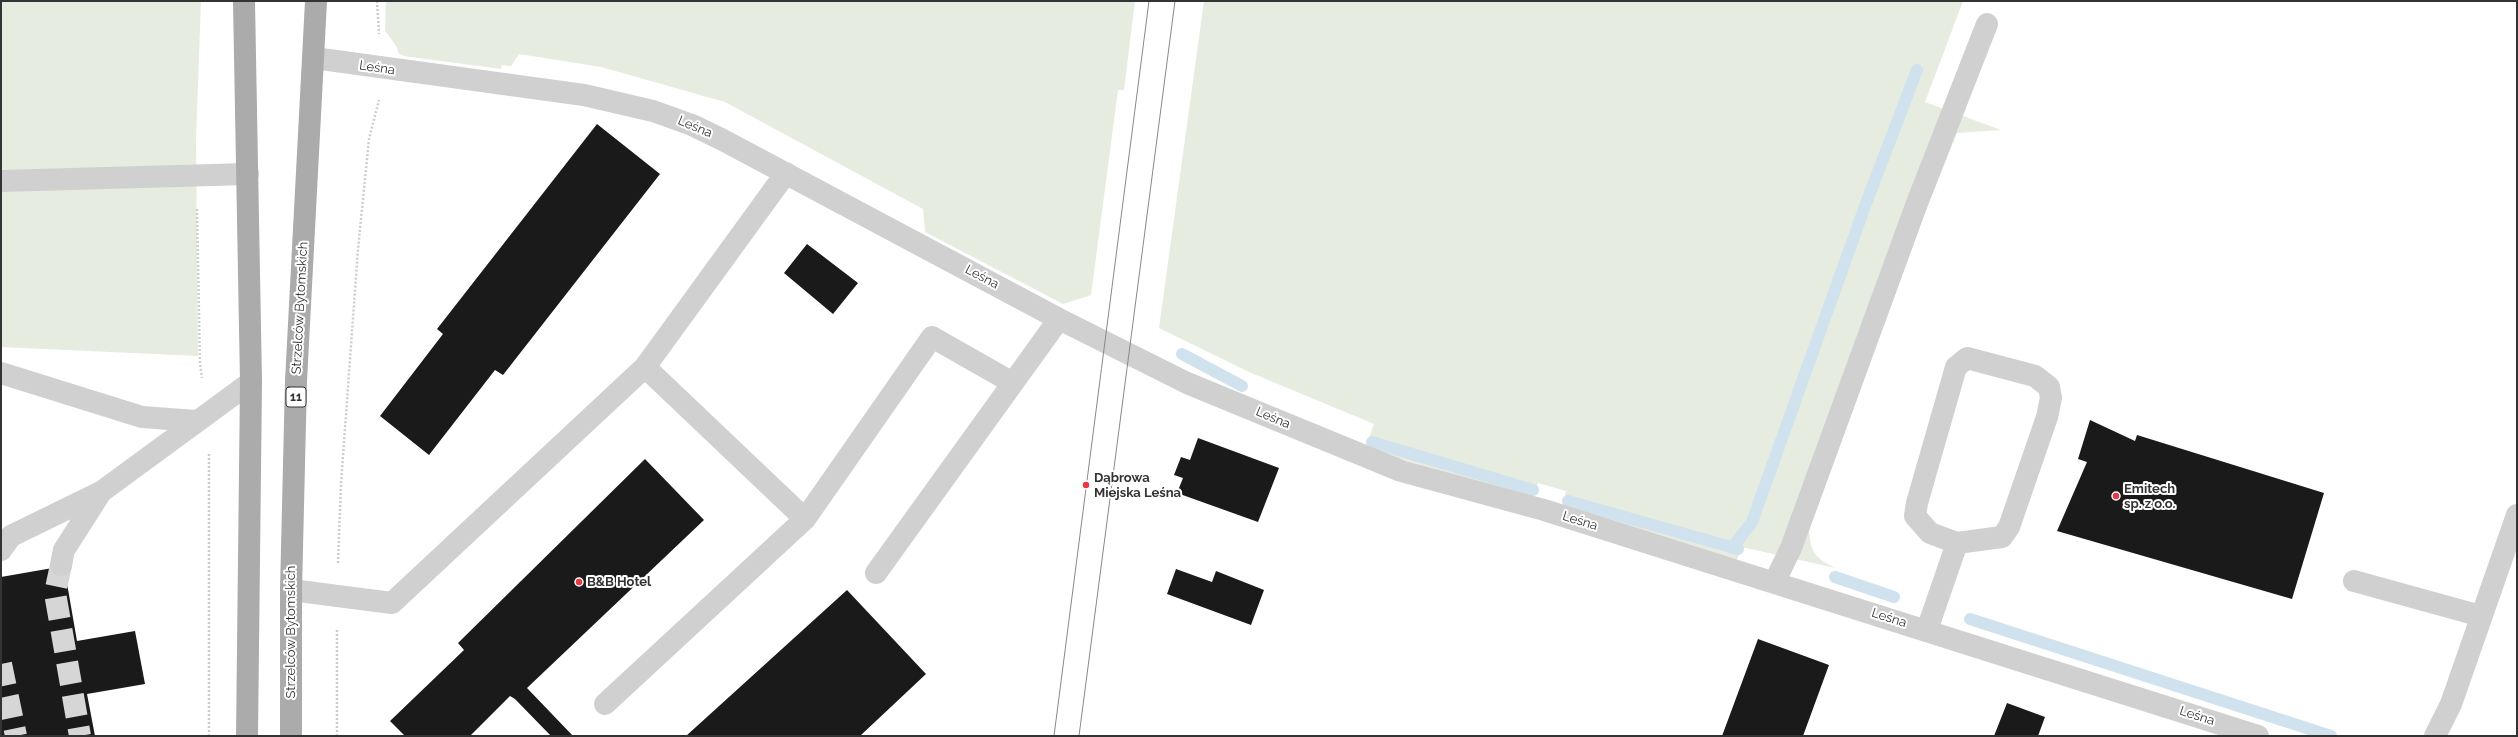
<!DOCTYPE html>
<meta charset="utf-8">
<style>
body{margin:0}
#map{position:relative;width:2518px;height:737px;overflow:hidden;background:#fff;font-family:Raleway,sans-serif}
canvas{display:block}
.frame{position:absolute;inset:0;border:2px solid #333;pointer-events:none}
</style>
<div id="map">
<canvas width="2518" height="737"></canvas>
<div class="frame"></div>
</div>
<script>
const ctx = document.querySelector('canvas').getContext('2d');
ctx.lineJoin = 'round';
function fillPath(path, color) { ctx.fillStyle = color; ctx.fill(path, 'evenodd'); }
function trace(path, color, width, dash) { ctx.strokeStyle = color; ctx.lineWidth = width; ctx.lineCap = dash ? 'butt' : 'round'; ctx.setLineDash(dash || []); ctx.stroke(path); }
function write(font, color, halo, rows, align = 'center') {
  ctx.font = font + ' Raleway,sans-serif'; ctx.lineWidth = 4; ctx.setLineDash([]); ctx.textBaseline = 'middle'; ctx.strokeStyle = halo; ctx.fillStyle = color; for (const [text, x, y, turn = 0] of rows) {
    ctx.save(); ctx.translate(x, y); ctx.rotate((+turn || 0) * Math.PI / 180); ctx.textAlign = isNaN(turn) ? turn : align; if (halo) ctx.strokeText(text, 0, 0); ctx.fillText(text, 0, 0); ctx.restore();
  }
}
fillPath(new Path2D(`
 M 1,1 L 201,1 L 196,138 L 198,356 L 1,347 Z
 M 386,1 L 1135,1 L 1124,90 L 1118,90 L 1091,295 L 1063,304 L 925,232 L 923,209 L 725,102 L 601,67 L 519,54 L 511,66 L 502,65 L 501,69 L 404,56 L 398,53 L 397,47 L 385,31 Z
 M 1204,1 L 1963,1 L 1925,102 L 2001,130 L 1957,133 L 1923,218 L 1809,530 C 1811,553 1814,557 1835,568 L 1742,547 L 1737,560 L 1562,507 L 1566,491 L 1538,483 L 1532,498 L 1384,454 L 1366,446 L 1374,424 L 1249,372 L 1159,328 Z`), '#e6ecdf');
trace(new Path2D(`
 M 1182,354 L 1242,386
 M 1372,442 L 1533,490
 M 1568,501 L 1738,549
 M 1732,548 L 1752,522 L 1865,206 L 1917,70
 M 1835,577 L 1894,597
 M 1970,619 L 2331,736`), '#cfe2ee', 12);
fillPath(new Path2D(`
 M 597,124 L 660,174 L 503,375 L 495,370 L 429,455 L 380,416 L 443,334 L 437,329 Z
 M 807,244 L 858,283 L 833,314 L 784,273 Z
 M 2090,420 L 2135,441 L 2137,435 L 2324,493 L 2292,599 L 2057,531 L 2087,462 L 2078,459 Z
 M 1198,438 L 1279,468 L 1258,522 L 1177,493 L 1183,478 L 1174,475 L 1181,457 L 1190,460 Z
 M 645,459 L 704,520 L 527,688 L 573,736 L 551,736 L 515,699 L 510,696 L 470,736 L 405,736 L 390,721 L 464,650 L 458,643 Z
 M 64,566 L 77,641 L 135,631 L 145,684 L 87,694 L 95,736 L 1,736 L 1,577 Z
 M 1176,569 L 1212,582 L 1216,571 L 1264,590 L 1251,625 L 1167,594 Z
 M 847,590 L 926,674 L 860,736 L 686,736 Z
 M 1758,639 L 1829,665 L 1803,736 L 1722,736 Z
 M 2007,703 L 2045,717 L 2038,736 L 1994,736 Z`), '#1a1a1a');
trace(new Path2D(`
 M 61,565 L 55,593 L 80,736
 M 1,664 L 16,736`), '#d6d6d6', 22, [22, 11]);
trace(new Path2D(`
 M 377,1 L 379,34
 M 197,209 L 200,364 L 202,378
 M 338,563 L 341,484 L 358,249 L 369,139 L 379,100
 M 337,630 L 337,736
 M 209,736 L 209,454`), '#cdcdcd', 2.5, [2, 2]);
trace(new Path2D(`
 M 314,58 L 584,95 L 653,111 L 692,125 L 721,139 L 1059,319 L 1187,383 L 1401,471 L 1544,510 L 2258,736
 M 1,181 L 248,174
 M 1,373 L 142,417 L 196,421
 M 805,519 L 932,337 L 1013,383
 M 1,550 L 11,536 L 101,492
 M 61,565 L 64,550 L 101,492 L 251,382
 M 876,573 L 1059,319
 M 1775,581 L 1791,548 L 1917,203 L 1987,24
 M 2354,581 L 2481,616
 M 291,590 L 392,603 L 645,367 L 786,173
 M 1927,630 L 1957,543 L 2002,537 L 2009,527 L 2047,417 L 2051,398 L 2049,387 L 2035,376 L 1967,358 L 1956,367 L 1917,503 L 1915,516 L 1930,533 L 1957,543
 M 605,704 L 805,519 L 645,367
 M 2435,736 L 2451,704 L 2517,515`), '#d0d0d0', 22);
trace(new Path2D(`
 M 244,1 L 251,382 L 247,736
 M 291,736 L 291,590 L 296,381 L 316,1`), '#ababab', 22);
trace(new Path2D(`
 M 1054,736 L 1149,1
 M 1079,736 L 1175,1`), '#888', 1);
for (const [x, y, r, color] of [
 [1086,485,4,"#e63946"],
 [2116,496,4,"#e63946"],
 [579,582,4,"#e63946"]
]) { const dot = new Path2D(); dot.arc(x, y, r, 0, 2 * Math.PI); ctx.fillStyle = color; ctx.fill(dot); trace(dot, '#fff', 1.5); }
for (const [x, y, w] of [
 [296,397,20]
]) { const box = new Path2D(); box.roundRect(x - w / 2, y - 10, w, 20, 3); ctx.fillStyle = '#fff'; ctx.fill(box); trace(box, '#333', 1); }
write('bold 12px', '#333', null, [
 ["11",296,397]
]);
write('13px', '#333', '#fff', [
 ["Leśna",377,68,8],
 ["Leśna",695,127,23],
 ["Leśna",982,277,28],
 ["Strzelców Bytomskich",300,308,-87],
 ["Leśna",1273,418,23],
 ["Leśna",1580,521,17],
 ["Leśna",1889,618,18],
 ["Strzelców Bytomskich",291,632,-90],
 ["Leśna",2197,716,18]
]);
write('bold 13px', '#333', '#fff', [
 ["Dąbrowa",1094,478],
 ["Miejska Leśna",1094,493],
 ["Emitech",2124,489],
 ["sp. z o.o.",2124,504],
 ["B&B Hotel",587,582]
], 'left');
</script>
